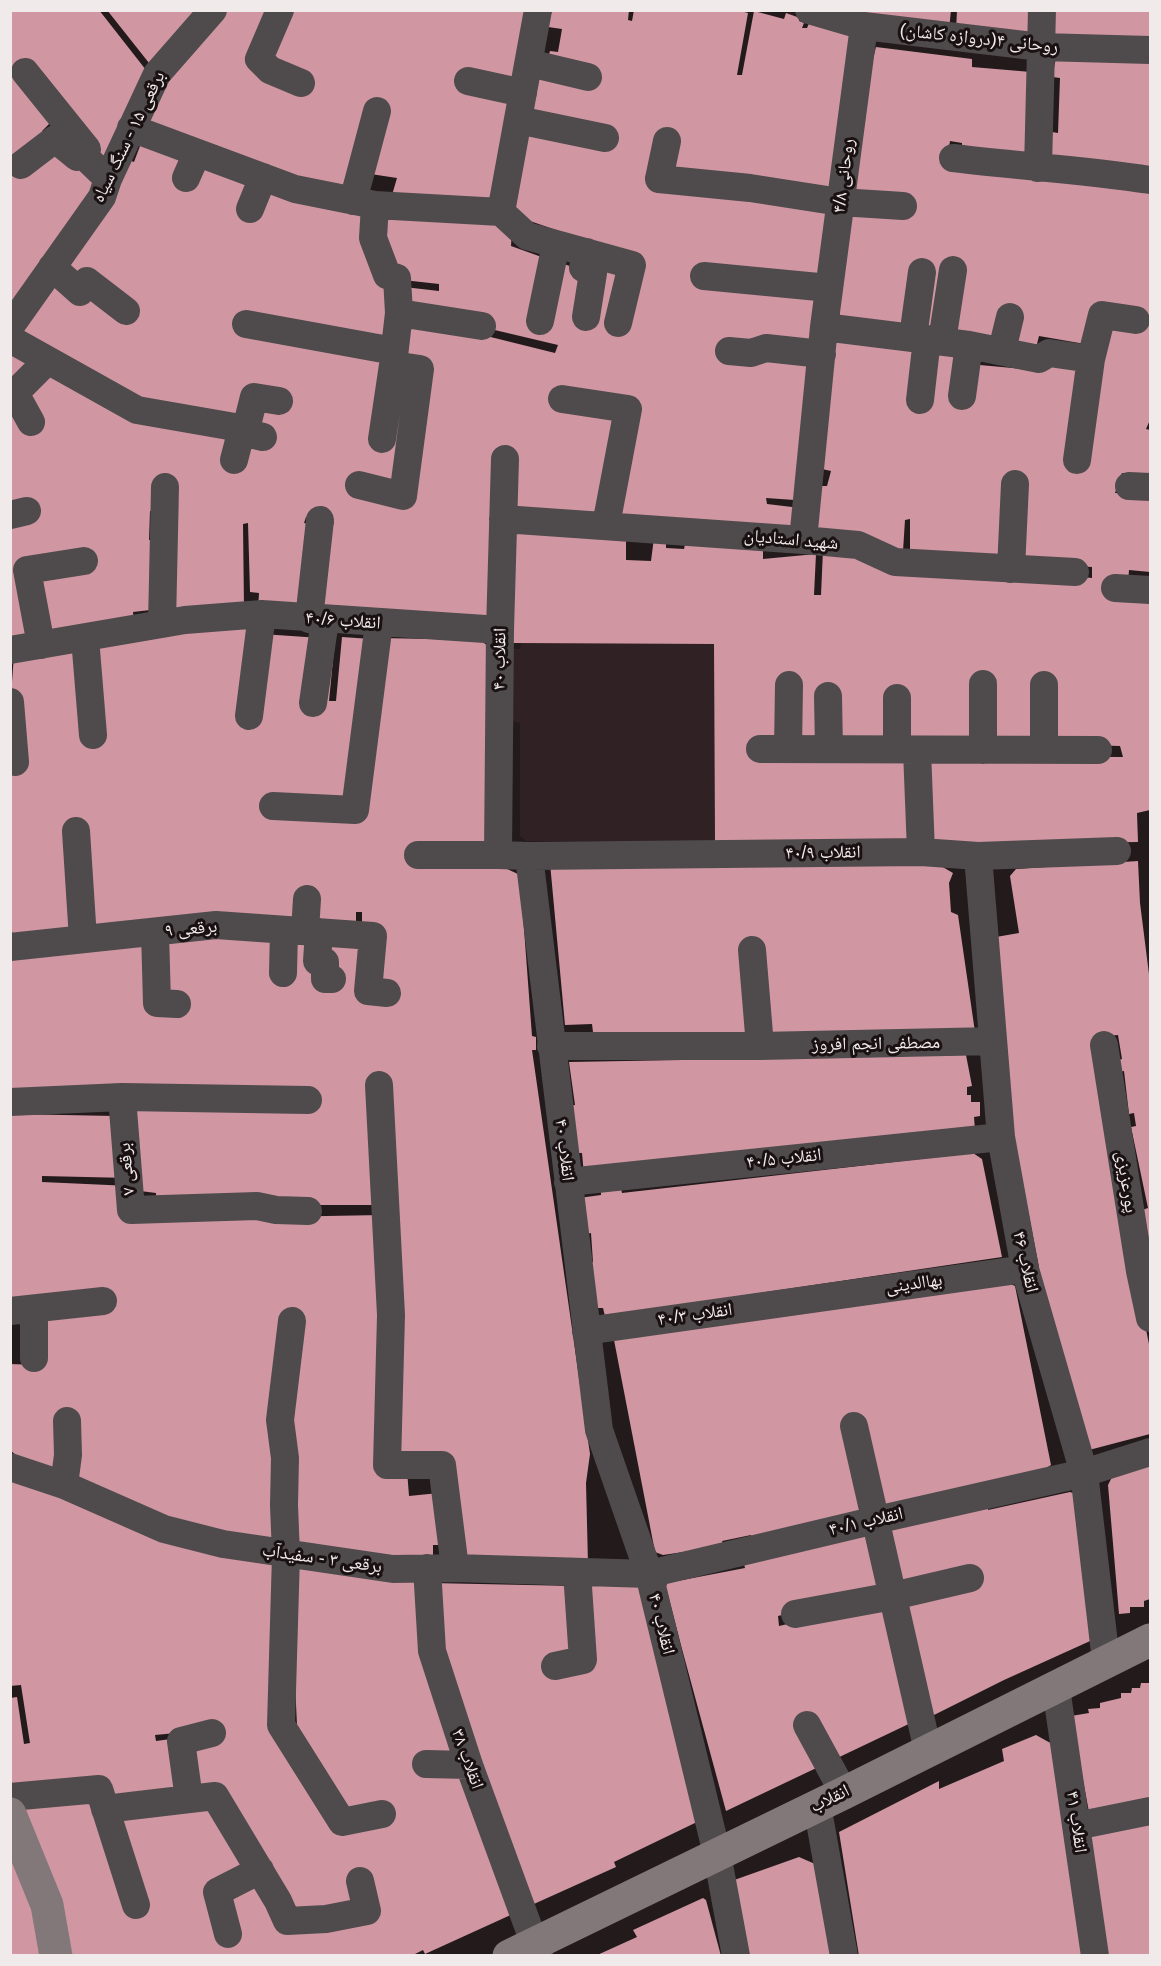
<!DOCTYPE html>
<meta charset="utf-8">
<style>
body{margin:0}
#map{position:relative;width:1161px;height:1966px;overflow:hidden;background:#231a1c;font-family:Arial,sans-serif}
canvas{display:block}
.frame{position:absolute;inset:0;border:12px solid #f0eaeb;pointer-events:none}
</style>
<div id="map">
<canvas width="1161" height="1966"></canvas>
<div class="frame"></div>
</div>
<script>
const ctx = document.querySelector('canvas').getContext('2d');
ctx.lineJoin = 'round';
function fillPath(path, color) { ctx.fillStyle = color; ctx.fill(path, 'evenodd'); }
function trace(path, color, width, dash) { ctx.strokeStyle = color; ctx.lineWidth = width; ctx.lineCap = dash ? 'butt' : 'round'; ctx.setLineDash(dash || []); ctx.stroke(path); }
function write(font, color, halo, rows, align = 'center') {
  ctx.font = font + ' Arial,"Noto Naskh Arabic",sans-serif'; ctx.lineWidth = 6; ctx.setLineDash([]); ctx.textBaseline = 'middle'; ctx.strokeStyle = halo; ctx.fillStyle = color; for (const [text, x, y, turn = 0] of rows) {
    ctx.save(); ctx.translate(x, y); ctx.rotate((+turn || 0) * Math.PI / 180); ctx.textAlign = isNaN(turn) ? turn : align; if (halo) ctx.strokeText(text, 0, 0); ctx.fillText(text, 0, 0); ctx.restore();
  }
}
fillPath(new Path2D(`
 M 521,643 L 714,644 L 715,842 L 526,841 L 520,836 L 520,723 L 512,721 L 509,649 L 520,649 Z`), '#302124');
fillPath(new Path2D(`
 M 10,10 L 99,10 L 146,70 L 110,163 L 52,121 L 42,131 L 100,184 L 10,320 Z
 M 107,10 L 207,10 L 149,63 Z
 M 221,10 L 272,10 L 270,66 L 279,10 L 537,10 L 520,96 L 495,203 L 390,202 L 397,178 L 364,173 L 352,196 L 135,125 Z
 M 552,10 L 629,10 L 628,20 L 632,21 L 634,10 L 737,10 L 748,13 L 737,75 L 742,75 L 754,11 L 784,19 L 786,13 L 800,18 L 799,21 L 804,23 L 802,28 L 807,28 L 810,21 L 862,40 L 865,45 L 837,145 L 831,195 L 729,178 L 695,175 L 693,179 L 663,176 L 674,133 L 664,130 L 656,158 L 652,157 L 645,178 L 665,184 L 665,181 L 837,206 L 829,279 L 818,284 L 701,273 L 701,280 L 823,292 L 817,345 L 809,348 L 757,341 L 756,352 L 726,348 L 725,355 L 761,360 L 763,349 L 820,359 L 809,501 L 766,498 L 767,504 L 809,509 L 806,534 L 610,520 L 631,407 L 561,396 L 560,401 L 624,412 L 604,520 L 509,511 L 504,508 L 508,456 L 502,455 L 493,617 L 489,620 L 309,609 L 334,522 L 306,517 L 304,523 L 326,527 L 301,610 L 258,609 L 259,593 L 250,592 L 248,523 L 243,524 L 244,608 L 174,612 L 175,601 L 165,600 L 167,480 L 160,478 L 160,512 L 150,511 L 149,540 L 159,539 L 159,609 L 133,612 L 134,621 L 43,634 L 32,575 L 89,566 L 87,559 L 23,568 L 36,636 L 10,641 L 10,509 L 15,508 L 13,502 L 10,503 L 10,342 L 42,361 L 12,393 L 30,426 L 35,423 L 18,394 L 48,365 L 137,413 L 237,428 L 230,459 L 237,461 L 244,436 L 262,441 L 264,434 L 249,430 L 257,402 L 279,404 L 279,396 L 251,394 L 245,425 L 138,406 L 12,335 L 53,274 L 79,296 L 88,286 L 126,317 L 131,310 L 88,276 L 79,287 L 56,267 L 105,204 L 123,158 L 134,162 L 143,138 L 192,155 L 183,181 L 189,183 L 198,158 L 258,180 L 247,212 L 253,214 L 264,183 L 306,198 L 363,209 L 370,240 L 397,284 L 400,318 L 394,350 L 242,320 L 241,328 L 396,357 L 378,441 L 385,442 L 401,367 L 417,372 L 401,492 L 357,481 L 355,488 L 406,499 L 424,367 L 402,362 L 406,316 L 555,353 L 558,345 L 406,309 L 404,287 L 439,291 L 439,284 L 403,280 L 403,270 L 395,268 L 377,238 L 372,210 L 471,224 L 496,221 L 512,228 L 511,246 L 550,260 L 537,326 L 543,327 L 557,261 L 589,274 L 582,321 L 588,323 L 598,271 L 587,267 L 588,263 L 624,275 L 613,325 L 620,327 L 637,262 L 554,237 L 556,230 L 530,221 L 528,225 L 514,219 L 515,213 L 508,211 L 511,202 L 507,201 L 519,124 L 608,142 L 610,136 L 523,119 L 537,68 L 590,81 L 591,75 L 546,64 L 550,51 L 558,52 L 562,29 L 548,27 Z
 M 820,10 L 951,10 L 949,30 Z
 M 957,10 L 1043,10 L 1041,35 L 956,31 Z
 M 1050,10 L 1150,10 L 1150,38 L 1048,35 Z
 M 876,47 L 972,59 L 972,67 L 1031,72 L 1034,161 L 962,155 L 962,143 L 950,141 L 947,160 L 1150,185 L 1150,420 L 1146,429 L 1150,430 L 1150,475 L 1122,473 L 1115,493 L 1150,496 L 1150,572 L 1129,570 L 1128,583 L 1150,601 L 1150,810 L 1137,813 L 1138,842 L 924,845 L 920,756 L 1123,757 L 1120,746 L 1047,744 L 979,746 L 784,744 L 913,756 L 916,849 L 715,842 L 714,644 L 513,643 L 510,530 L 626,537 L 626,560 L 651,561 L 654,538 L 666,539 L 666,548 L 684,549 L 686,540 L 763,548 L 763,559 L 816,554 L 814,595 L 821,595 L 823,550 L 1092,578 L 1092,567 L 910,557 L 910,519 L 905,520 L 903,551 L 817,532 L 821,486 L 827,486 L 831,471 L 822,469 L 836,336 L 937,345 L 969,364 L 1045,371 L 1052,364 L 1084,367 L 1105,309 L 1085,344 L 1039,336 L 1035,352 L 1000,350 L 940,335 L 911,330 L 839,323 L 847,199 L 859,114 Z
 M 1056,58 L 1150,58 L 1150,174 L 1042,162 L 1046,131 L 1058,133 L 1060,78 L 1052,77 Z
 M 256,623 L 245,718 L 251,718 L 262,634 L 335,639 L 329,701 L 336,701 L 342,637 L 371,639 L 373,643 L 352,807 L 270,802 L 270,810 L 358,814 L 381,638 L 480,640 L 488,646 L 486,850 L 457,849 L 456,859 L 488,860 L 520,875 L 532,1036 L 536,1037 L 536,1050 L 532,1050 L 590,1454 L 586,1483 L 588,1564 L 464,1561 L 460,1559 L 461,1540 L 454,1539 L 451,1504 L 447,1498 L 446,1457 L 392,1455 L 396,1296 L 383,1079 L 376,1080 L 383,1205 L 276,1205 L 267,1199 L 156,1198 L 156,1193 L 140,1191 L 134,1158 L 136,1158 L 137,1146 L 132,1145 L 131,1131 L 136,1131 L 136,1128 L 131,1127 L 129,1105 L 132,1102 L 234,1101 L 312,1105 L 311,1094 L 136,1094 L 126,1089 L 90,1102 L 64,1103 L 55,1097 L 10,1098 L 10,956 L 38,953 L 38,956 L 153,941 L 155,1007 L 180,1007 L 180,1000 L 161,999 L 159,938 L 218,933 L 218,937 L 279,940 L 278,978 L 285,978 L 287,940 L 313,939 L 313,964 L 321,964 L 322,982 L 336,983 L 336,977 L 329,975 L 328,959 L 320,959 L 321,939 L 368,941 L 366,996 L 395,998 L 395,990 L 373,988 L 378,932 L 362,931 L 362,912 L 356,912 L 356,932 L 309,930 L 310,896 L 303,896 L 302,912 L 298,912 L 296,928 L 226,926 L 225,920 L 85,928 L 80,828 L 73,829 L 78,928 L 40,935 L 39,940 L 14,942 L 10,920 L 10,768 L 18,766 L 11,696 L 14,654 L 81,647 L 89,738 L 96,738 L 89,644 Z
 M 1138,861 L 1140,903 L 1150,982 L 1150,1251 L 1142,1210 L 1148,1208 L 1131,1127 L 1136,1126 L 1134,1113 L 1129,1114 L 1124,1071 L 1118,1072 L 1115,1061 L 1122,1059 L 1118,1035 L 1096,1037 L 1136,1280 L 1150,1349 L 1150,1434 L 1089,1450 L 1030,1268 L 1039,1267 L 991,1022 L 996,937 L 1019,933 L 1010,876 L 1016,869 Z
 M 550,863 L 941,866 L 953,873 L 949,883 L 951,912 L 958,915 L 975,1032 L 594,1040 L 592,1024 L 565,1025 Z
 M 966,1055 L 972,1086 L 967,1087 L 967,1095 L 971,1095 L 971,1102 L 980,1102 L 980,1116 L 974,1117 L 975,1130 L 584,1175 L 582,1153 L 577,1153 L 569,1106 L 575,1105 L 569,1062 Z
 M 10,1114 L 116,1116 L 130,1178 L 42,1176 L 42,1182 L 130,1186 L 133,1214 L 271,1217 L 382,1215 L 385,1417 L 407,1470 L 409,1496 L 439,1493 L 445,1545 L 433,1545 L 433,1560 L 280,1549 L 218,1537 L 61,1475 L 17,1456 L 10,1450 L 10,1364 L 37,1365 L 38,1315 L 10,1306 Z
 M 973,1153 L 982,1159 L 1002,1257 L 605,1316 L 603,1308 L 597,1308 L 588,1263 L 593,1262 L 591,1233 L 586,1234 L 579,1198 L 601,1195 L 601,1190 L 621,1188 L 622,1193 Z
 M 1004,1281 L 1015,1286 L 1051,1465 L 1040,1472 L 865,1514 L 752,1540 L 751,1535 L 722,1541 L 724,1546 L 663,1555 L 655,1552 L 614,1340 Z
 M 1150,1462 L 1150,1599 L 1144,1601 L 1144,1607 L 1130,1607 L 1130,1613 L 1119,1614 L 1108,1485 L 1114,1473 Z
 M 10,1463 L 58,1487 L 163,1534 L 207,1546 L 283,1560 L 289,1726 L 340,1827 L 386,1817 L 384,1810 L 344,1818 L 297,1725 L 289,1558 L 334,1569 L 420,1577 L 424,1584 L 426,1647 L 433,1667 L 430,1667 L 462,1760 L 420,1760 L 420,1767 L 467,1769 L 515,1913 L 425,1954 L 423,1950 L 411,1956 L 10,1956 L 10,1805 L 90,1794 L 97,1798 L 132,1908 L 139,1906 L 109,1811 L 209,1799 L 216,1801 L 255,1871 L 215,1891 L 226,1935 L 231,1934 L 219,1893 L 257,1873 L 286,1925 L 354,1920 L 371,1914 L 361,1878 L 356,1880 L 364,1908 L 338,1913 L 288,1916 L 279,1893 L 219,1792 L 192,1794 L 185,1744 L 215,1735 L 213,1729 L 177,1739 L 176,1733 L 155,1735 L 156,1741 L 171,1739 L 172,1745 L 177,1744 L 184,1794 L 108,1804 L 101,1786 L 10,1795 L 10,1698 L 17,1697 L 24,1744 L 30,1743 L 21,1685 L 10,1686 Z
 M 1070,1492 L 1081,1496 L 1099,1637 L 1004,1680 L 928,1718 L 879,1531 L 988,1506 L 988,1510 Z
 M 865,1533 L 882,1590 L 778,1616 L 779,1626 L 886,1601 L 915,1721 L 726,1811 L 682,1649 L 666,1587 L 667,1583 L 745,1568 L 744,1564 Z
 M 643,1581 L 697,1822 L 614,1862 L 616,1867 L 525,1908 L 454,1716 L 431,1583 L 575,1586 L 585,1662 L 581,1586 Z
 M 1141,1683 L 1150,1683 L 1150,1802 L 1089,1812 L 1071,1716 L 1089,1713 L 1088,1709 L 1100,1708 L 1100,1703 L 1121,1698 L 1121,1693 L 1131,1693 L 1132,1688 L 1140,1688 Z
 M 1036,1735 L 1054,1745 L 1085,1956 L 859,1956 L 839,1832 L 939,1781 L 939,1789 L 1004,1761 L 1002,1749 Z
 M 1150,1816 L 1150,1956 L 1106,1956 L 1086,1829 Z
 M 799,1857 L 822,1867 L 836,1956 L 741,1956 L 723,1884 Z
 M 703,1898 L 706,1900 L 721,1956 L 595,1956 L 637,1937 L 633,1930 Z`), '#d097a3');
trace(new Path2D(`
 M 280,10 L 259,59 L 270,70 L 301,83
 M 809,10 L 864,26 L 1041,47 L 1150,50
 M 529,63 L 588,77
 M 25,72 L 87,149 L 82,154 L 108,179
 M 468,81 L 523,93
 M 518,120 L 605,138
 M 131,128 L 295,189 L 375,205 L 501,212 L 527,236 L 632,265 L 618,323
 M 667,141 L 659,179 L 750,188 L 840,202 L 903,206
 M 953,158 C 1019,166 1085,170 1150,180
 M 21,165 L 55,139 L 77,157 L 82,154
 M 1038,168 L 1042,10
 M 186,178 L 197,153
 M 353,201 L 377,111
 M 250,209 L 263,177
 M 501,212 L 538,10
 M 52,267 L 80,292 L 87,281 L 126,311
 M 704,276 L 829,288
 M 399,313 L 482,326
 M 586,317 L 593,273 L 583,268 L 587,252
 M 540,321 L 556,244
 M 246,324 L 394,351
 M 10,327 L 102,197 L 108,179 L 157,74 L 213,10
 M 824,327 L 969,345 L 1039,359 L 1049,353 L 1091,359
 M 913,337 L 922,272
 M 10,339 L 137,410 L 246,429 L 246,433 L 263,437
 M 942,341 L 953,270
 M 1002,350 L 1010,317
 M 729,351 L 751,353 L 766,348 L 822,354
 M 962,396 L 969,345
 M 562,399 L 628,409 L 606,525
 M 920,400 L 927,339
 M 31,422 L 15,393 L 47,361
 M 246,429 L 254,397 L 279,401
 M 382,439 L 393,365
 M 505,459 L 500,630 L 498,855 L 529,856 L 599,1430 L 649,1574 L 717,1854 L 736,1956
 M 234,460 L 242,429
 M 1077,460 L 1091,359 L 1102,315 L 1136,320
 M 359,485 L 403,496 L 420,369 L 393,365 L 399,313 L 397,278 L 387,275 L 373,238 L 375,205
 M 1129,486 L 1150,487
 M 10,515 L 27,511
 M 503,519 L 803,540 L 858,545 L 895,562 L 1075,572
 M 803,540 L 824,327 L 864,26
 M 1011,569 L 1015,484
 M 1115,588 L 1150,590
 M 309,619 L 320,520
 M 162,624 L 165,487
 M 85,638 L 93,735
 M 41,645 L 27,570 L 84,561
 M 10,650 L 185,620 L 262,614 L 500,630
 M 828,696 L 829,749
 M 897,698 L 897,749
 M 10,702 L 15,762
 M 313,703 L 325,620
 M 249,716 L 262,614
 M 760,749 L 1098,750
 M 788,749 L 789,685
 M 917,750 L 921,852
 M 983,750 L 983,684
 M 1044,750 L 1044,685
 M 273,806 L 355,810 L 379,623
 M 76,831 L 83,939
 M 418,855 L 498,855
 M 529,856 L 921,852 L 978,856 L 1117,851
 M 978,856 L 1001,1137 L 1025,1269 L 1084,1473 L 1106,1661
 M 305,931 L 307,899
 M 155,932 L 157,1003 L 177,1004
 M 319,932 L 317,961 L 325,962 L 325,979 L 332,979
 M 10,947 L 216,925 L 373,936 L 368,991 L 387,993
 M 752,950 L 760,1046
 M 283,973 L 284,930
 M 1104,1045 L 1140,1271 L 1150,1318
 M 551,1046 L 760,1046 L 993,1041
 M 379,1085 L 391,1315 L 387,1465 L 442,1465 L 455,1568
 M 122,1097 L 308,1100
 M 10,1102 L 122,1097 L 131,1210 L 257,1206 L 276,1210 L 308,1211
 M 568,1182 L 1001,1137
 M 34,1309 L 34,1358
 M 10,1311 L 103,1301
 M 292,1321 L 280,1420 L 285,1458 L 284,1505 L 286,1555 L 281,1725 L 342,1822 L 382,1814
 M 586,1331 L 1025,1269
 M 854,1426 L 928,1751
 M 10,1467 L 64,1485 L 164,1529 L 223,1544 L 393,1569 L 455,1568 L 649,1574 L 876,1520 L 1084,1473 L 1150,1452
 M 64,1485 L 68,1455 L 67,1421
 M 427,1568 L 432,1651 L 469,1765 L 539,1956
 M 795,1614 L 893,1596 L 970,1578
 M 555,1666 L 583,1660 L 577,1572
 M 1056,1688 L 1095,1956
 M 807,1725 L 844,1793
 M 426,1764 L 469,1765
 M 10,1797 L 99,1789 L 136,1905
 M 189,1799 L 181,1741 L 212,1733
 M 817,1805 L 844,1956
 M 105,1809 L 215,1796 L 278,1901 L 287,1921 L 326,1919 L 367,1911 L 360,1881
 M 1076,1826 L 1150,1811
 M 228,1934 L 217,1892 L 260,1870`), '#4f4b4c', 28);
trace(new Path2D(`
 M 10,1814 L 47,1905 L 56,1956
 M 509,1956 L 844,1793 L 1150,1640`), '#82787a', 33);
write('18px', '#f0eaeb', '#1a1113', [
 ["روحانی ۴(دروازه کاشان)",979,39,6],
 ["برقعی ۱۵ - سنگ سیاه",129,137,-64],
 ["روحانی ۴/۸",844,176,-83],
 ["شهید استادیان",791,540,5],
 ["انقلاب ۴۰/۶",343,621,4],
 ["انقلاب ۴۰",500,659,-89],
 ["انقلاب ۴۰/۹",823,853,-1],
 ["برقعی ۹",191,929,-5],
 ["مصطفی انجم افروز",876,1044,-1],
 ["انقلاب ۴۰",564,1150,83],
 ["انقلاب ۴۰/۵",784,1159,-6],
 ["برقعی ۷",127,1169,-95],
 ["پورعزیزی",1126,1182,81],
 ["انقلاب ۴۶",1025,1262,77],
 ["بهاالدینی",914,1284,-8],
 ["انقلاب ۴۰/۳",695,1315,-8],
 ["انقلاب ۴۰/۱",866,1522,-13],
 ["برقعی ۳ - سفیدآب",322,1559,8],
 ["انقلاب ۴۰",661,1624,76],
 ["انقلاب ۳۸",467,1759,70],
 ["انقلاب",830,1799,-26],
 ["انقلاب ۴۱",1076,1822,82]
]);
</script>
